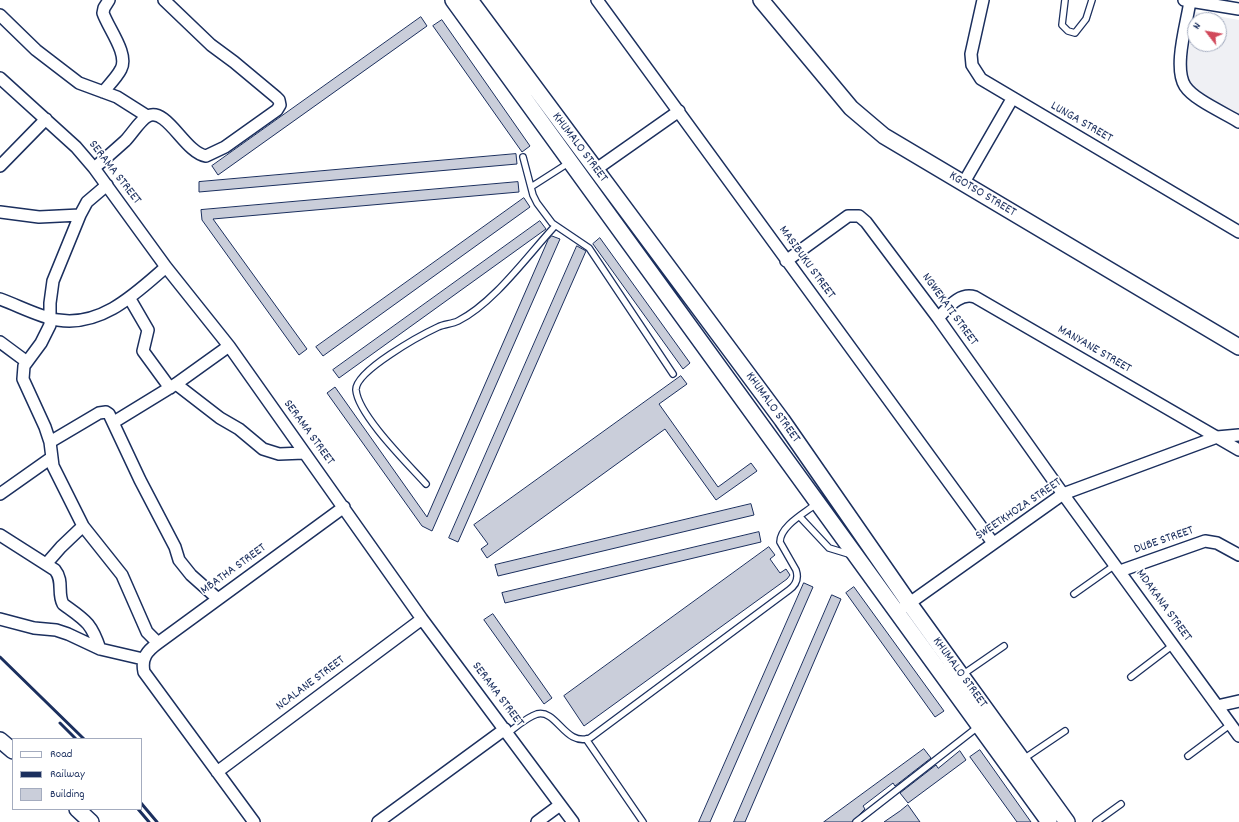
<!DOCTYPE html>
<style>
body{margin:0}
#map{position:relative;width:1239px;height:822px;overflow:hidden;background:#fff;font-family:Dekko,sans-serif}
canvas{display:block}
.legend{position:absolute;left:12px;top:738px;width:130px;height:72px;box-sizing:border-box;background:#fff;border:1px solid #a4acbf;margin:0;padding:5px 7px;list-style:none;font-size:12px;color:#1b2f5e}
.legend li{display:flex;align-items:center;gap:8px;height:20px}
.legend b{width:20px;border:1px solid #a4acbf}
.north{position:absolute;left:1187px;top:12px;width:40px;height:40px;box-sizing:border-box;background:#fff;border:1px solid #a4acbf;border-radius:50%;rotate:301deg;font-size:11px;font-weight:700;line-height:16px;text-align:center;color:#1b2f5e}
.north::after{content:'';display:block;margin:auto;width:14px;height:18px;background:#d1495b;clip-path:polygon(50% 0,100% 100%,50% 72%,0 100%)}
</style>
<div id="map">
<canvas width="1239" height="822"></canvas>
<ul class="legend">
<li><b style="height:5px;background:#fff"></b>Road</li>
<li><b style="height:5px;background:#1b2f5e"></b>Railway</li>
<li><b style="height:11px;background:#caceda"></b>Building</li>
</ul>
<div class="north">N</div>
</div>
<script>
const ctx = document.querySelector('canvas').getContext('2d');
ctx.lineJoin = 'round';
function fillPath(path, color) { ctx.fillStyle = color; ctx.fill(path, 'evenodd'); }
function trace(path, color, width, dash) { ctx.strokeStyle = color; ctx.lineWidth = width; ctx.lineCap = dash ? 'butt' : 'round'; ctx.setLineDash(dash || []); ctx.stroke(path); }
function write(font, color, halo, rows, align = 'center') {
  ctx.font = font + ' Dekko,sans-serif'; ctx.lineWidth = 3.5; ctx.setLineDash([]); ctx.textBaseline = 'middle'; ctx.strokeStyle = halo; ctx.fillStyle = color; for (const [text, x, y, turn = 0] of rows) {
    ctx.save(); ctx.translate(x, y); ctx.rotate((+turn || 0) * Math.PI / 180); ctx.textAlign = isNaN(turn) ? turn : align; if (halo) ctx.strokeText(text, 0, 0); ctx.fillText(text, 0, 0); ctx.restore();
  }
}
fillPath(new Path2D(`
 M 1195,12 L 1239,20 L 1239,117 L 1195,91 L 1188,84 L 1185,71 ZM 1195,20 L 1219,20 L 1219,44 L 1195,44 Z`), '#eff0f4');
const building = new Path2D(`
 M 421,17 L 427,26 L 218,175 L 212,166 Z
 M 442,20 L 530,146 L 522,152 L 433,26 Z
 M 516,154 L 517,164 L 199,192 L 199,182 Z
 M 518,182 L 519,192 L 213,219 L 307,349 L 299,355 L 202,220 L 201,210 Z
 M 524,198 L 530,207 L 323,356 L 316,347 Z
 M 540,221 L 546,229 L 339,378 L 333,370 Z
 M 552,236 L 560,239 L 432,531 L 422,526 L 327,393 L 335,387 L 427,517 L 548,240 Z
 M 600,238 L 690,363 L 683,369 L 593,244 Z
 M 577,246 L 586,251 L 458,542 L 449,538 Z
 M 681,376 L 687,384 L 659,404 L 718,487 L 751,463 L 757,471 L 716,500 L 665,429 L 487,558 L 481,549 L 488,544 L 474,525 Z
 M 751,504 L 754,515 L 498,576 L 495,565 Z
 M 759,532 L 761,542 L 505,603 L 502,593 Z
 M 769,547 L 775,555 L 770,559 L 780,573 L 786,569 L 790,575 L 787,579 L 584,726 L 564,696 Z
 M 804,583 L 813,587 L 710,822 L 699,822 Z
 M 854,587 L 944,711 L 935,717 L 846,593 Z
 M 832,595 L 841,599 L 745,822 L 734,822 Z
 M 493,614 L 552,698 L 544,704 L 484,620 Z
 M 924,749 L 931,758 L 895,786 L 893,783 L 863,806 L 865,809 L 852,822 L 824,822 Z
 M 980,750 L 1031,822 L 1017,822 L 970,757 Z
 M 960,751 L 966,760 L 908,803 L 900,793 L 936,765 L 938,768 Z
 M 908,805 L 920,822 L 884,822 L 900,811 Z`);
fillPath(building, '#caceda');
trace(building, '#1b2f5e', 1);
const lane = new Path2D(`
 M 1065,0 L 1062,25 L 1068,31 L 1075,33 L 1086,19 L 1092,0
 M 523,157 L 533,195 L 537,203 L 552,223 L 589,248 L 673,374
 M 531,187 L 570,162
 M 426,484 C 409,465 358,415 356,390 C 355,371 421,335 438,327 C 444,324 452,324 458,321 C 494,303 528,255 555,226
 M 800,517 L 829,548 L 852,555
 M 1074,594 L 1115,565
 M 962,675 L 1004,646
 M 1131,677 L 1173,645
 M 508,733 C 516,727 527,717 537,714 C 557,709 565,747 590,738 L 789,590 C 796,585 799,579 796,570 L 780,542 C 780,526 805,513 816,504
 M 586,739 L 643,822
 M 1188,756 L 1231,724
 M 1022,760 L 1065,731
 M 856,822 L 979,726
 M 1096,822 L 1121,804`);
const street = new Path2D(`
 M 597,0 L 993,543
 M 983,0 L 971,54 L 972,65 L 981,79 L 1239,232
 M 1184,0 L 1239,9
 M 1190,1 C 1187,23 1173,67 1185,86 C 1194,100 1225,113 1239,122
 M 0,15 L 36,50 L 79,83 L 117,97 L 147,116
 M 0,78 L 76,147 L 94,168 L 166,267 L 229,346 L 422,619 L 573,822
 M 103,92 C 109,85 117,77 121,69 C 129,54 108,28 103,13 L 104,8 L 109,0
 M 0,166 L 46,119
 M 94,168 C 105,159 115,150 125,141 C 132,134 140,120 148,116 C 167,107 185,153 206,156 L 225,147 L 277,110 L 280,105 L 279,100 L 276,97 L 234,62 L 211,45 L 164,0
 M 595,170 L 679,111
 M 963,184 L 1012,99
 M 107,185 L 87,202 L 80,215 L 53,281 L 50,303 L 50,325 L 41,343 L 24,366 L 23,379 L 45,427 L 50,442 L 53,466 L 83,526 L 122,575 L 147,632 L 158,643
 M 0,212 L 39,217 L 80,215
 M 786,261 L 848,216 L 859,216 L 866,222 L 938,318 L 1063,494 L 1239,736
 M 0,299 C 17,305 42,318 58,320 C 102,327 136,293 166,267
 M 130,299 L 148,330 L 143,351 L 170,388
 M 938,318 C 948,308 959,292 975,297 L 1239,450
 M 0,342 L 27,362
 M 176,384 L 220,418 L 239,429 L 263,449 L 279,454 L 304,453
 M 114,422 L 176,384 L 229,346
 M 50,442 L 99,413 L 106,412 L 109,414 L 140,480 L 175,547 L 179,560 L 191,575 L 218,599
 M 0,494 L 51,458
 M 0,535 L 55,570 C 64,581 57,593 63,604 C 85,620 91,622 100,649
 M 47,563 L 61,547 L 83,526
 M 1120,571 L 1205,541 L 1217,543 L 1239,555
 M 904,607 L 1063,494 L 1217,437 L 1239,435
 M 0,619 L 34,628 L 56,630 L 68,634 L 100,649 L 143,659
 M 1217,706 L 1239,701
 M 217,772 L 422,619
 M 254,822 L 144,672 C 141,658 147,651 158,643 L 344,507
 M 378,822 L 505,729
 M 537,822 L 560,805`);
const secondary = new Path2D(`
 M 453,0 L 1049,822
 M 470,0 L 782,420 L 909,603 L 1067,822
 M 761,0 L 851,108 L 884,136 L 1239,347
 M 0,740 L 13,751
 M 77,809 L 91,822`);
trace(lane, '#1b2f5e', 8);
trace(street, '#1b2f5e', 14);
trace(secondary, '#1b2f5e', 18);
trace(lane, '#fff', 5.5);
trace(street, '#fff', 11);
trace(secondary, '#fff', 15);
trace(new Path2D(`
 M 0,657 L 84,739
 M 60,723 L 76,739
 M 141,803 L 157,822
 M 138,809 L 149,822`), '#1b2f5e', 3);
write('13px', '#1b2f5e', '#fff', [
 ["LUNGA STREET",1081,123,30],
 ["KHUMALO STREET",579,148,53],
 ["SERAMA STREET",114,173,52],
 ["KGOTSO STREET",982,195,31],
 ["MASIBUKU STREET",806,263,54],
 ["NGWEKATI STREET",949,310,54],
 ["MANYANE STREET",1094,350,30],
 ["KHUMALO STREET",772,408,54],
 ["SERAMA STREET",308,433,54],
 ["SWEETKHOZA STREET",1019,510,-34],
 ["DUBE STREET",1164,541,-19],
 ["MBATHA STREET",234,570,-36],
 ["MDAKANA STREET",1163,606,54],
 ["KHUMALO STREET",959,673,54],
 ["NCALANE STREET",311,684,-37],
 ["SERAMA STREET",497,695,53]
]);
</script>
